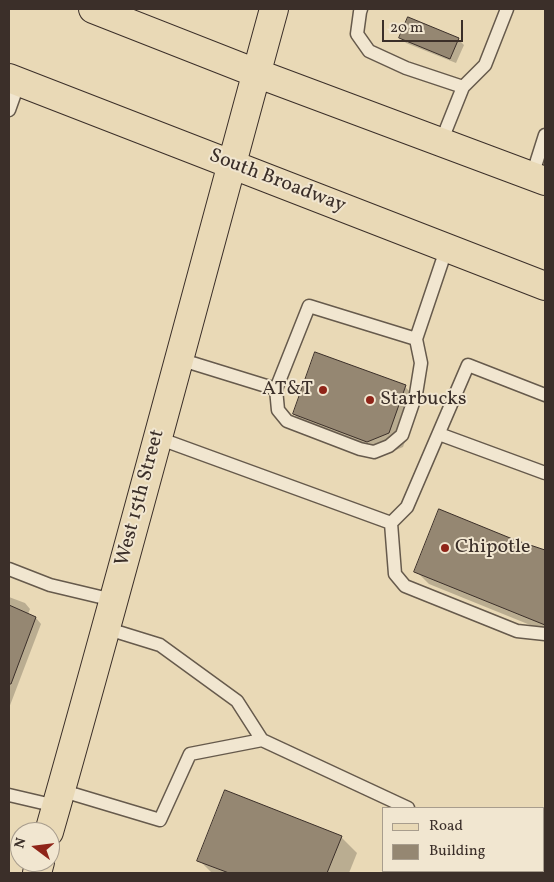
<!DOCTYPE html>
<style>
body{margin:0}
#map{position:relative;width:554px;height:882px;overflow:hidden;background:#e9d9b6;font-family:Vollkorn,serif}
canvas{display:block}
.frame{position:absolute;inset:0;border:10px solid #3b2f29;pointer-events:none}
.legend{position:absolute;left:382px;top:807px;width:162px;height:65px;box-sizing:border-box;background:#f1e6d0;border:1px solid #a89d8d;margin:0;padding:6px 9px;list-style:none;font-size:15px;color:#3b2f29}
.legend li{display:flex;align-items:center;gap:10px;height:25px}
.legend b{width:25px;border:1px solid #a89d8d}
.north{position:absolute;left:10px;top:822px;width:50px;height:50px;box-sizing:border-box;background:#f1e6d0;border:1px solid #a89d8d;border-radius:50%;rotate:285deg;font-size:14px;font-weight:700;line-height:20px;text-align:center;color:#3b2f29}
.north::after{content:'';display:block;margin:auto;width:18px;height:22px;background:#8f2418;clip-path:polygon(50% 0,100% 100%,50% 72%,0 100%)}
.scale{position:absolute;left:382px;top:20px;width:81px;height:22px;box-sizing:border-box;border:2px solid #3b2f29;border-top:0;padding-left:6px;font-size:15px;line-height:18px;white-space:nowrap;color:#3b2f29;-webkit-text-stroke:4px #f1e6d0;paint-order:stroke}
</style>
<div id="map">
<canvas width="554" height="882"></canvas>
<div class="frame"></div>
<ul class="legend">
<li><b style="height:6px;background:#e9d9b6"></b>Road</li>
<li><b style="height:14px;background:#958772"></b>Building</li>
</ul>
<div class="north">N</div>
<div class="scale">20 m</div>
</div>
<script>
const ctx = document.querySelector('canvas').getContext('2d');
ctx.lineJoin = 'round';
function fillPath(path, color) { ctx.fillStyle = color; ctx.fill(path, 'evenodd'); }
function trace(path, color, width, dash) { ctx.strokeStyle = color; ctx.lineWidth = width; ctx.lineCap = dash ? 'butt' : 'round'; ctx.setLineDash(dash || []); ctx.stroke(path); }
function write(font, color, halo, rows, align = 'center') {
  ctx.font = font + ' Vollkorn,serif'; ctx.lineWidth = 4; ctx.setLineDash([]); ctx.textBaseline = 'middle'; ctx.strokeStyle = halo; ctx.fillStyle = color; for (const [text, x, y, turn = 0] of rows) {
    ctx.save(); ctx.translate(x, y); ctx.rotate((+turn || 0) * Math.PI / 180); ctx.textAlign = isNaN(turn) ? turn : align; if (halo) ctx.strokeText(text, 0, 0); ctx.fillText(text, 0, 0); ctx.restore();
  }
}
fillPath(new Path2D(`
 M 401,37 L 458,39 L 464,45 L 456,63 L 406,43 Z
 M 405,387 L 420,401 L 403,447 L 382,456 L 308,428 L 294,414 Z
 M 440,511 L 545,552 L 545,631 L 429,584 L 416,571 Z
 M 9,597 L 25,603 L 30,609 L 28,614 L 36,618 L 41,624 L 9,708 Z
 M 341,837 L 357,853 L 349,873 L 212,873 L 199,860 Z`), '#0003');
const building = new Path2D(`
 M 408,17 L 459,38 L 450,59 L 399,38 Z
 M 315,352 L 406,385 L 389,433 L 367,442 L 293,414 Z
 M 439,509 L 515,540 L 545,550 L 545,625 L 414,572 Z
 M 9,605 L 36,617 L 11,684 L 9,684 Z
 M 225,790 L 342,836 L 327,873 L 229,873 L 197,861 Z`);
fillPath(building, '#958772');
trace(building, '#3b2f29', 1);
const lane = new Path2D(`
 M 361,9 L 360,12 L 357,34 L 369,51 L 406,68 L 463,87
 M 9,110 L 19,82
 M 441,142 L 463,87 L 485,65 L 507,9
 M 532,176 L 545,135
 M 416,339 L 421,363 L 416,394 L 402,435 L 389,446 L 374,452 L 360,449 L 287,421 L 278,410 L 276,389 L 309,306 L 416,339 L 447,247
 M 179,359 L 276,389
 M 439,434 L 545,473
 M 158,438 L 391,523 L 407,507 L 468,365 L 545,395
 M 391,523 L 395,574 L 405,586 L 517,631 L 545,634
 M 9,569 L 50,585 L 113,600
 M 105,628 L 160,645 L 237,701 L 262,740 L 408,808
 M 60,790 L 160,820 L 190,754 L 262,740
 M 9,795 L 56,806
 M 405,873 L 407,871`);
const primary = new Path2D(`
 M 93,9 L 256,73 L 545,181
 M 9,78 L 545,286
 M 49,832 C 127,558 199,283 274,9
 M 37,873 L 40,862`);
trace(lane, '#665a4c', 15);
trace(primary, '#3b2f29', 30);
trace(lane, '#f1e6d0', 12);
trace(primary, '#e9d9b6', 28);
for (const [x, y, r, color] of [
 [323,390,5,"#8f2418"],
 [370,400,5,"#8f2418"],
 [445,548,5,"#8f2418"]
]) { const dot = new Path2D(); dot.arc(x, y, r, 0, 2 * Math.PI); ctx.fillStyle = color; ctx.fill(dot); trace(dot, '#f1e6d0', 2); }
write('20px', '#3b2f29', '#f1e6d0', [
 ["South Broadway",277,182,21],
 ["West 15th Street",141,498,-75]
]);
write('20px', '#3b2f29', '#f1e6d0', [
 ["AT&T",313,390,"right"],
 ["Starbucks",380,400],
 ["Chipotle",455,548]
], 'left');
</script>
